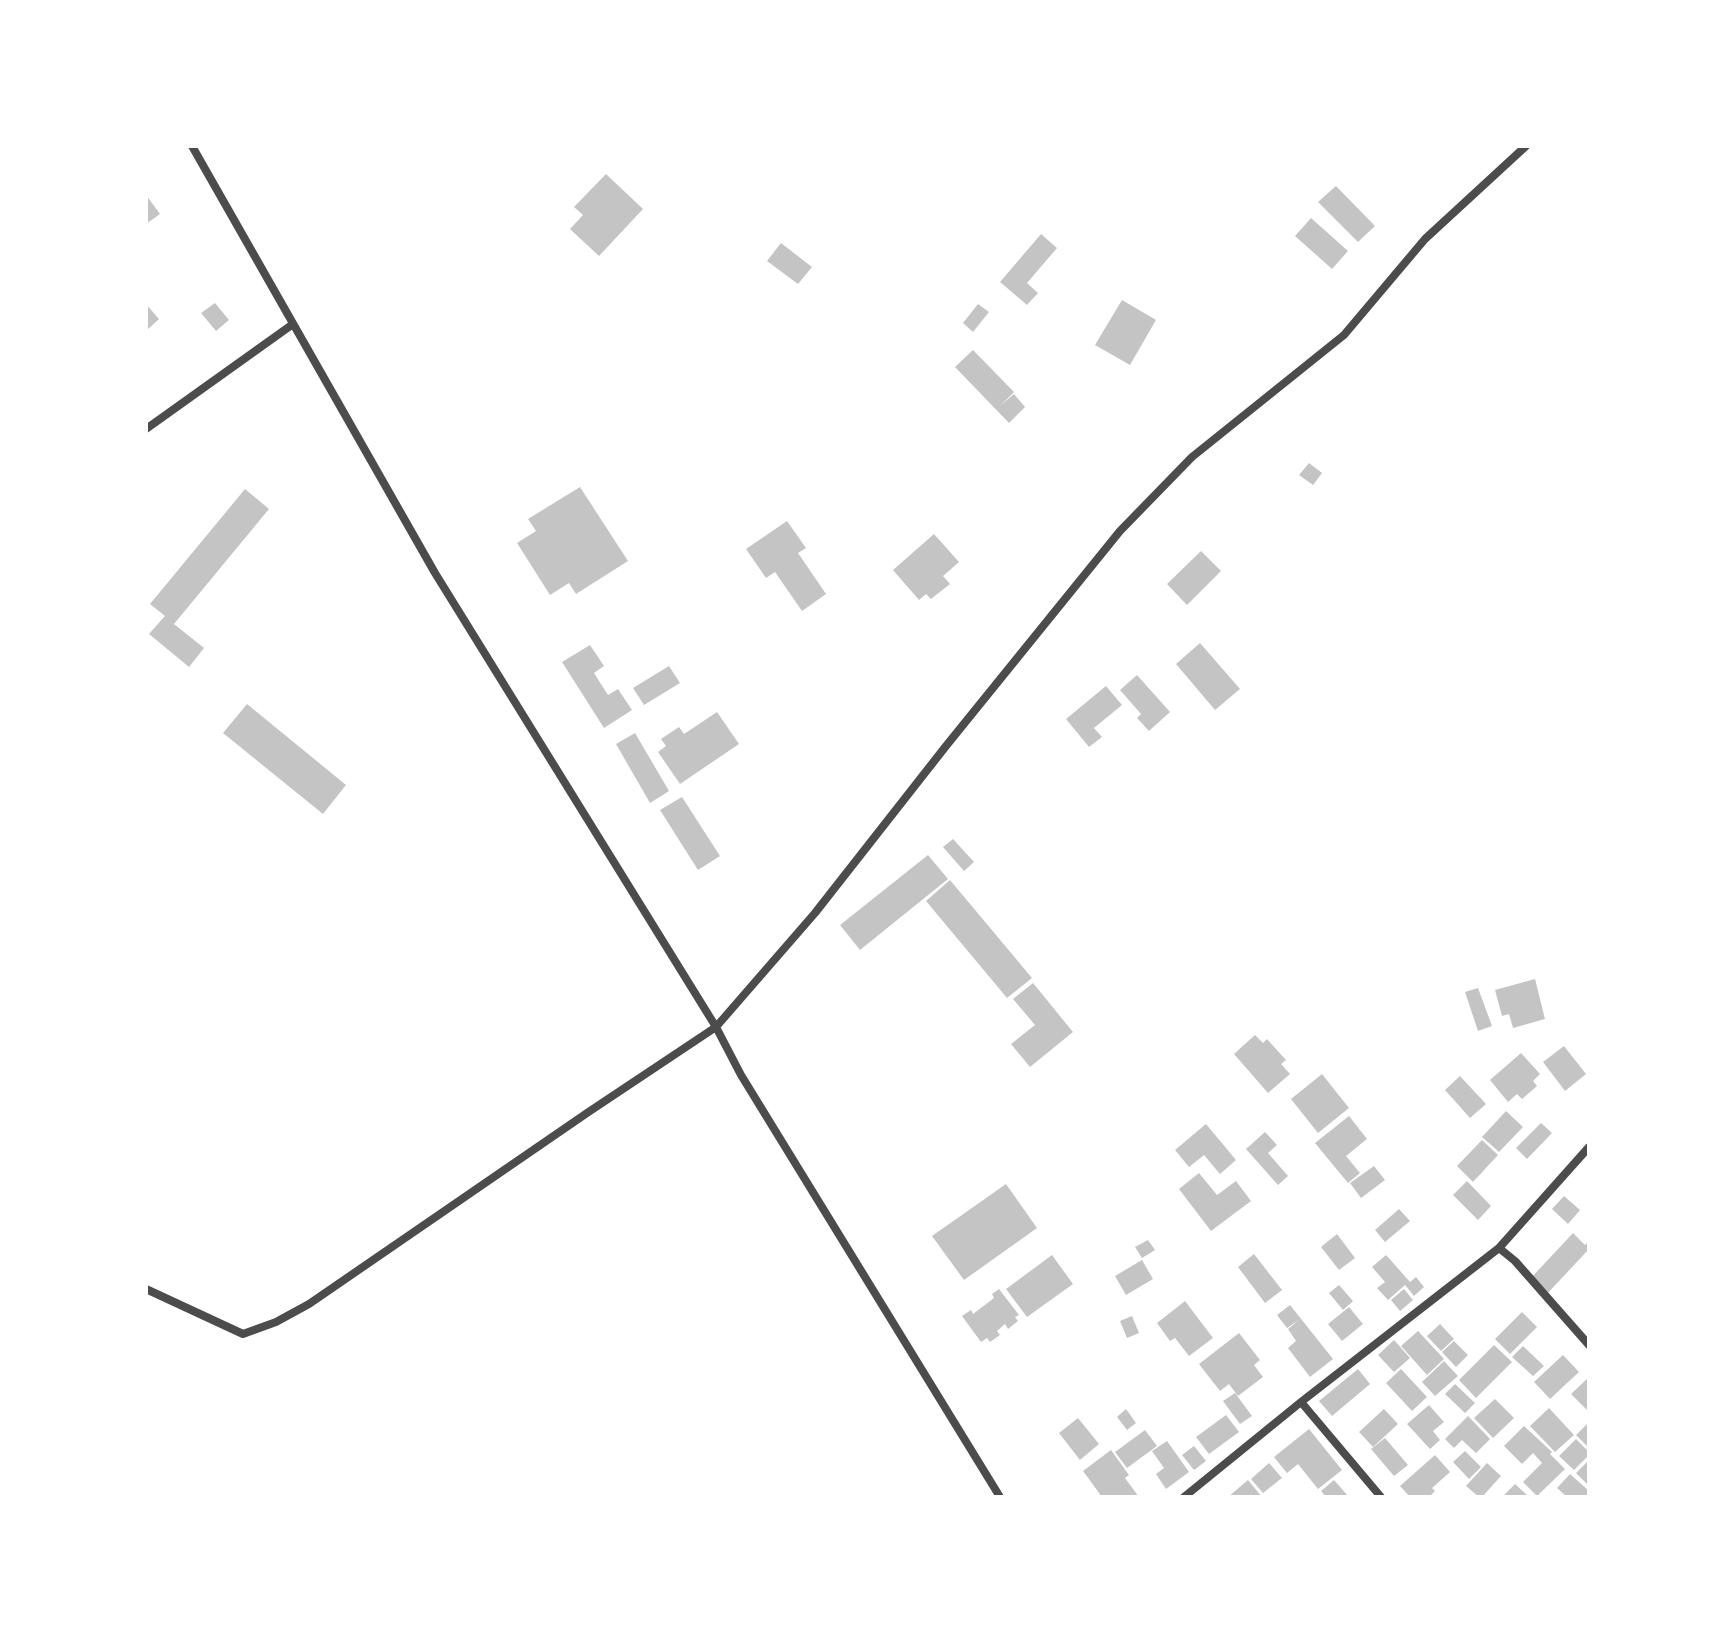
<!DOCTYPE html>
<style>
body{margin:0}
#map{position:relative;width:1735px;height:1643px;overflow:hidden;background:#fff;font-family:"PT Sans Narrow",sans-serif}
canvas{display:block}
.frame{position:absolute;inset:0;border:148px solid #fff;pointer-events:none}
</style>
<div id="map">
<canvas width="1735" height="1643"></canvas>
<div class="frame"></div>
</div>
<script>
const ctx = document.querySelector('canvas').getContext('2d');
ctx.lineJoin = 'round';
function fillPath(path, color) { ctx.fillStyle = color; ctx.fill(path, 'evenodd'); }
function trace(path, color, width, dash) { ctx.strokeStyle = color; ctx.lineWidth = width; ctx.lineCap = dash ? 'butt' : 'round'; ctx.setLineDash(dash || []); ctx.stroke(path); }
fillPath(new Path2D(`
 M 606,174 L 643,209 L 599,256 L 570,229 L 583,215 L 574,207 Z
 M 1336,186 L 1375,226 L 1358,242 L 1318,202 Z
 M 146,195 L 160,214 L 146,224 Z
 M 1311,218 L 1348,251 L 1332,269 L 1295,236 Z
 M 1041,234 L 1057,248 L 1027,283 L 1038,293 L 1027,305 L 1000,282 Z
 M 781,243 L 812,267 L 798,284 L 767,261 Z
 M 1122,300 L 1156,320 L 1130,365 L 1095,345 Z
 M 215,303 L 229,320 L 216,331 L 201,313 Z
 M 146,304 L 159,319 L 146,331 Z
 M 978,304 L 989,312 L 973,332 L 963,323 Z
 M 973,350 L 1014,392 L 1000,406 L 1014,394 L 1025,407 L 1009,423 L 955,367 Z
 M 1309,463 L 1322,473 L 1313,485 L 1299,475 Z
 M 580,487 L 628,561 L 576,594 L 569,583 L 550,595 L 517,543 L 536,531 L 528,519 Z
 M 245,489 L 269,509 L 174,624 L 204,648 L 189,667 L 149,634 L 165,616 L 150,604 Z
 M 787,521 L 806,548 L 798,553 L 826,594 L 802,611 L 775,572 L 766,578 L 746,549 Z
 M 934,534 L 959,562 L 943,576 L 950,584 L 931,599 L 926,594 L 919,600 L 893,570 Z
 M 1201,551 L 1221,571 L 1187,605 L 1167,584 Z
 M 1200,643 L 1240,689 L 1215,710 L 1176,664 Z
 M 590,645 L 604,666 L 594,673 L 608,695 L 618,689 L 632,710 L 604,728 L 562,662 Z
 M 669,666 L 680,683 L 644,705 L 633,688 Z
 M 1137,675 L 1170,712 L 1149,731 L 1137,718 L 1141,714 L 1120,690 Z
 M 1106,686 L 1122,705 L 1094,728 L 1102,737 L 1089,747 L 1066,719 Z
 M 247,704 L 346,785 L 323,814 L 223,733 Z
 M 717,712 L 739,744 L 680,784 L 658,752 L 666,746 L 661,739 L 679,727 L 684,734 Z
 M 635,733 L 669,791 L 650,803 L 616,744 Z
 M 682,797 L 720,856 L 698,870 L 660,810 Z
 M 953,839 L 974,862 L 964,871 L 943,847 Z
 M 928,855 L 948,879 L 860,950 L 840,925 Z
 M 950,880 L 1032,978 L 1007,998 L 926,901 Z
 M 1535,979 L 1545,1019 L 1513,1028 L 1509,1014 L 1502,1016 L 1495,990 Z
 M 1033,983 L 1073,1032 L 1030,1067 L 1011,1044 L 1035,1025 L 1013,999 Z
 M 1478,988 L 1492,1026 L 1478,1031 L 1465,992 Z
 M 1255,1035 L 1263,1043 L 1267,1039 L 1286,1060 L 1281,1064 L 1290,1074 L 1268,1093 L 1234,1054 Z
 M 1564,1046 L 1586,1074 L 1565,1091 L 1543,1062 Z
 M 1521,1053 L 1540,1074 L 1533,1081 L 1537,1086 L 1522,1099 L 1517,1094 L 1508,1102 L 1490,1080 Z
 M 1322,1074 L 1349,1108 L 1318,1133 L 1291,1099 Z
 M 1460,1076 L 1486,1104 L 1470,1118 L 1445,1090 Z
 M 1506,1111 L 1523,1127 L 1499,1152 L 1482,1137 Z
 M 1349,1116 L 1367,1139 L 1346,1156 L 1360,1173 L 1348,1183 L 1315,1143 Z
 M 1541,1123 L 1552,1133 L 1527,1159 L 1516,1148 Z
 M 1206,1124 L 1236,1160 L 1220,1174 L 1204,1155 L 1189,1167 L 1175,1150 Z
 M 1265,1132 L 1277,1145 L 1268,1153 L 1288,1176 L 1278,1185 L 1246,1149 Z
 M 1482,1140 L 1498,1155 L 1473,1182 L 1457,1166 Z
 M 1374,1166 L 1385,1180 L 1361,1198 L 1350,1183 Z
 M 1199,1173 L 1217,1195 L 1236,1181 L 1251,1201 L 1211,1231 L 1179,1189 Z
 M 1467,1181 L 1491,1206 L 1478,1220 L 1453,1195 Z
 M 1006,1184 L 1037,1228 L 964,1280 L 932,1236 Z
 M 1564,1196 L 1580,1210 L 1568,1224 L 1552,1209 Z
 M 1399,1209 L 1410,1221 L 1385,1242 L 1375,1230 Z
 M 1573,1233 L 1585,1245 L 1589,1241 L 1589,1249 L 1547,1294 L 1530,1279 Z
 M 1337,1234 L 1355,1258 L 1339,1270 L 1321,1247 Z
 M 1148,1240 L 1155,1250 L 1142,1258 L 1135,1247 Z
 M 1254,1254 L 1282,1290 L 1265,1303 L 1238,1267 Z
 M 1052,1255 L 1073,1284 L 1027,1317 L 1006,1289 Z
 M 1386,1255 L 1410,1282 L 1416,1277 L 1424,1287 L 1414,1296 L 1405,1285 L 1388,1300 L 1377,1288 L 1385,1282 L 1372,1267 Z
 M 1142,1260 L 1153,1279 L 1126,1295 L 1115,1276 Z
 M 1339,1285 L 1353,1301 L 1343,1310 L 1329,1293 Z
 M 999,1289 L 1019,1315 L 1015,1317 L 1018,1321 L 1008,1329 L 1005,1324 L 997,1331 L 1000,1335 L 990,1342 L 987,1338 L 981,1342 L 962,1316 L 971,1310 L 973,1314 L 994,1298 L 992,1294 Z
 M 1404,1289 L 1413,1300 L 1400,1311 L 1391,1300 Z
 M 1185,1301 L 1213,1338 L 1189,1356 L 1175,1338 L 1170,1341 L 1157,1323 Z
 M 1290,1305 L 1333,1359 L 1310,1377 L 1288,1348 L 1296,1341 L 1288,1329 L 1299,1320 L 1287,1328 L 1277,1315 Z
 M 1349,1307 L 1363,1324 L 1342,1341 L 1328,1324 Z
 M 1522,1312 L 1537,1327 L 1510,1354 L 1495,1339 Z
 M 1132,1316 L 1139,1333 L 1127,1338 L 1120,1321 Z
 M 1440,1324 L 1454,1339 L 1441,1351 L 1427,1336 Z
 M 1418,1331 L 1444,1359 L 1427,1375 L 1401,1346 Z
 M 1239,1333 L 1260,1360 L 1254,1365 L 1263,1377 L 1238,1396 L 1229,1384 L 1220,1391 L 1199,1364 Z
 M 1394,1340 L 1410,1358 L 1394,1372 L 1378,1355 Z
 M 1454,1341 L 1468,1355 L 1456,1367 L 1442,1352 Z
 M 1494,1345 L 1512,1362 L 1476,1398 L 1459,1380 Z
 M 1523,1346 L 1544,1366 L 1533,1376 L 1512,1357 Z
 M 1563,1355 L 1579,1372 L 1550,1399 L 1534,1382 Z
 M 1444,1361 L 1458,1376 L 1435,1396 L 1422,1382 Z
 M 1358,1369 L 1370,1384 L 1332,1416 L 1319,1401 Z
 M 1401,1369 L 1427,1397 L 1412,1411 L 1386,1383 Z
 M 1587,1379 L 1589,1381 L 1589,1412 L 1571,1394 Z
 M 1455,1384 L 1475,1403 L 1465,1413 L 1445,1394 Z
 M 1235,1393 L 1252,1416 L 1240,1424 L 1223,1401 Z
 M 1495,1399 L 1514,1418 L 1493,1438 L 1474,1418 Z
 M 1429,1405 L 1444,1422 L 1433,1431 L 1440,1440 L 1430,1449 L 1407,1424 Z
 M 1549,1408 L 1574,1435 L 1555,1452 L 1530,1426 Z
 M 1126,1409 L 1136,1423 L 1127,1430 L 1117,1417 Z
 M 1384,1409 L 1398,1424 L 1373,1447 L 1359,1432 Z
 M 1226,1415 L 1239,1432 L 1209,1454 L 1196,1437 Z
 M 1468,1416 L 1490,1439 L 1476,1453 L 1462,1440 L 1454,1448 L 1445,1439 Z
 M 1078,1418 L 1099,1444 L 1080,1460 L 1059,1433 Z
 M 1589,1422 L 1589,1448 L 1576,1435 Z
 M 1524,1426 L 1552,1452 L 1550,1454 L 1565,1469 L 1537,1496 L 1523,1482 L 1542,1463 L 1533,1453 L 1522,1464 L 1504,1446 Z
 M 1309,1429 L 1342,1470 L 1318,1489 L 1298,1464 L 1287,1473 L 1274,1457 Z
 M 1145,1430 L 1157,1446 L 1127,1468 L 1115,1452 Z
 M 1385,1438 L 1408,1465 L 1394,1476 L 1371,1449 Z
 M 1576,1439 L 1589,1452 L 1589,1455 L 1574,1470 L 1559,1456 Z
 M 1167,1441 L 1189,1472 L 1166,1489 L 1156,1474 L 1164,1468 L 1152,1451 Z
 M 1194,1446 L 1206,1461 L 1194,1470 L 1182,1455 Z
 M 1111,1450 L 1129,1475 L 1125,1478 L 1139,1497 L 1102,1497 L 1083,1471 Z
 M 1465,1451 L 1481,1467 L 1469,1479 L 1453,1462 Z
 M 1435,1455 L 1450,1472 L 1432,1488 L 1435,1491 L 1429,1497 L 1410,1497 L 1400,1486 Z
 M 1589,1460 L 1589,1486 L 1576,1473 Z
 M 1269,1463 L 1282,1478 L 1263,1493 L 1251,1479 Z
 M 1487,1463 L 1501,1476 L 1482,1497 L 1479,1497 L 1466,1486 Z
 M 1570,1474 L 1589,1491 L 1589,1497 L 1567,1497 L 1557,1488 Z
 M 1248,1480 L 1262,1497 L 1228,1497 Z
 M 1334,1480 L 1349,1497 L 1326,1497 L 1321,1491 Z
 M 1515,1484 L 1529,1497 L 1505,1497 L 1504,1495 Z`), '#c4c4c4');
trace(new Path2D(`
 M 192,146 L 435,573 L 716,1027 L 741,1075 L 1000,1497
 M 146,429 L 293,324
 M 1499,1248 L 1515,1261 L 1589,1345
 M 146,1289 L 243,1334 L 276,1322 L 309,1304 L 587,1113 L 716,1027 L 815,913 L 946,746 L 1120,531 L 1192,457 L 1344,335 L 1425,239 L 1526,146
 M 1301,1402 L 1381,1497
 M 1184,1497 L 1301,1402 L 1499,1248 L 1589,1147`), '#4c4c4c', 8);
</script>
